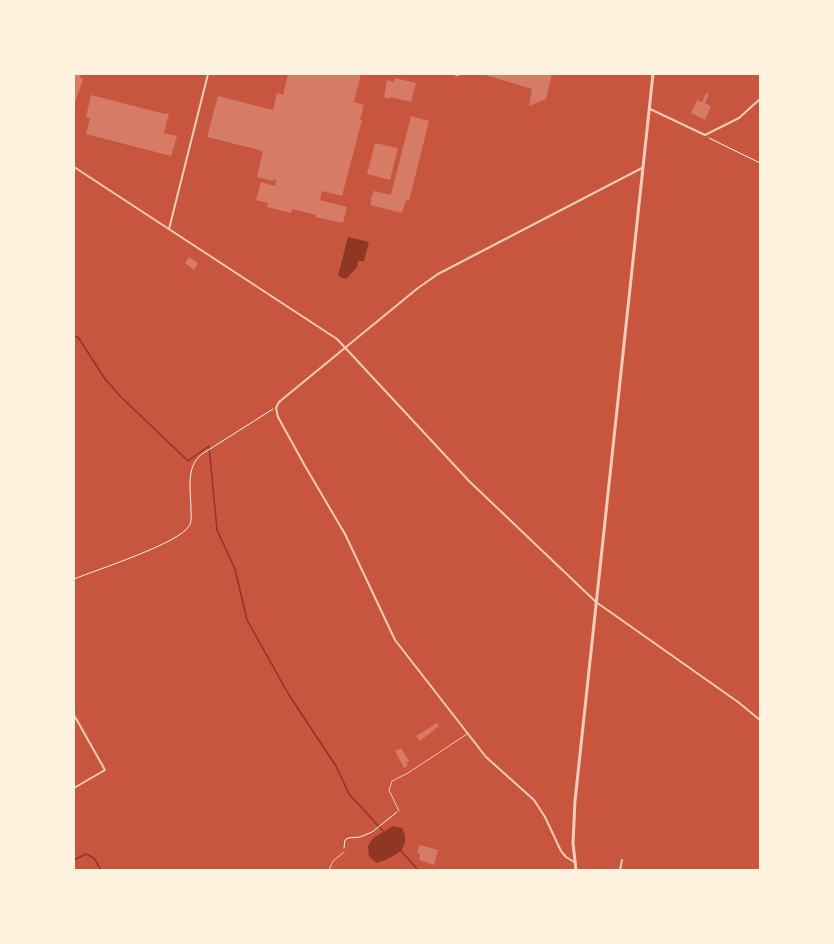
<!DOCTYPE html>
<style>
body{margin:0}
#map{position:relative;width:834px;height:944px;overflow:hidden;background:#c8553d;font-family:"IBM Plex Sans",sans-serif}
canvas{display:block}
.frame{position:absolute;inset:0;border:75px solid #fff3e0;pointer-events:none}
</style>
<div id="map">
<canvas width="834" height="944"></canvas>
<div class="frame"></div>
</div>
<script>
const ctx = document.querySelector('canvas').getContext('2d');
ctx.lineJoin = 'round';
function fillPath(path, color) { ctx.fillStyle = color; ctx.fill(path, 'evenodd'); }
function trace(path, color, width, dash) { ctx.strokeStyle = color; ctx.lineWidth = width; ctx.lineCap = dash ? 'butt' : 'round'; ctx.setLineDash(dash || []); ctx.stroke(path); }
fillPath(new Path2D(`
 M 348,237 L 369,242 L 364,261 L 358,261 L 357,267 L 346,279 L 338,276 Z
 M 393,826 L 402,828 C 413,850 393,857 377,863 L 369,857 L 368,846 L 373,838 Z`), '#8f3625');
trace(new Path2D(`
 M 74,337 L 78,337 L 105,379 L 120,396 L 188,461 L 209,446 L 217,530 L 235,569 L 247,620 L 289,695 L 336,766 L 349,794 L 383,831
 M 401,851 L 418,870
 M 74,860 L 86,854 L 94,858 L 101,870`), '#8f3625', 1.5);
fillPath(new Path2D(`
 M 74,74 L 81,74 L 80,78 L 83,79 L 74,105 Z
 M 288,74 L 361,74 L 354,102 L 364,105 L 360,120 L 362,120 L 342,196 L 322,191 L 320,200 L 347,207 L 343,223 L 315,217 L 316,215 L 292,209 L 291,213 L 267,207 L 268,203 L 256,200 L 261,182 L 275,186 L 276,180 L 274,179 L 273,181 L 257,177 L 263,151 L 207,137 L 218,96 L 273,110 L 277,93 L 283,95 Z
 M 482,74 L 552,74 L 546,99 L 529,106 L 532,89 Z
 M 395,78 L 416,83 L 411,102 L 390,97 L 389,99 L 384,97 L 387,80 L 394,82 Z
 M 706,93 L 709,94 L 705,103 L 711,106 L 705,120 L 691,113 L 697,100 L 702,102 Z
 M 91,95 L 165,114 L 169,113 L 164,133 L 177,136 L 171,156 L 86,134 L 90,118 L 86,117 Z
 M 411,116 L 429,121 L 409,201 L 406,200 L 402,213 L 370,205 L 372,200 L 370,200 L 374,191 L 391,195 Z
 M 375,143 L 398,148 L 390,180 L 367,174 Z
 M 189,257 L 198,263 L 194,270 L 185,263 Z
 M 437,723 L 439,726 L 420,741 L 416,736 Z
 M 401,748 L 409,761 L 406,763 L 408,765 L 404,768 L 395,751 Z
 M 420,845 L 438,850 L 434,865 L 419,860 L 420,855 L 417,852 Z`), '#d67c66');
trace(new Path2D(`
 M 709,138 L 760,163
 M 74,579 C 96,570 180,543 189,526 C 192,522 191,515 191,511 C 191,491 185,467 202,454 L 273,409
 M 344,848 L 345,840 L 348,838 L 360,837 L 372,832 L 397,812`), '#fff3e0', 1);
trace(new Path2D(`
 M 399,811 L 389,790 L 392,781 L 408,773 L 467,734
 M 329,870 L 333,861 L 344,852`), '#f1ccb7', 1);
trace(new Path2D(`
 M 454,74 L 458,75
 M 650,109 L 705,135 L 739,118 L 760,99
 M 74,167 L 337,339 L 469,481 L 596,602 L 738,702 L 760,720
 M 169,229 L 208,74
 M 74,715 L 105,770 L 74,788
 M 574,862 L 566,857 L 561,851 L 545,817 L 534,800 L 486,757 L 395,640 L 345,534 L 305,466 L 278,417 L 276,408 L 279,402 L 418,288 L 438,274 L 642,168
 M 620,870 L 622,860`), '#f1ccb7', 2);
trace(new Path2D(`
 M 576,870 L 573,843 L 575,801 L 653,74`), '#f1ccb7', 3);
</script>
